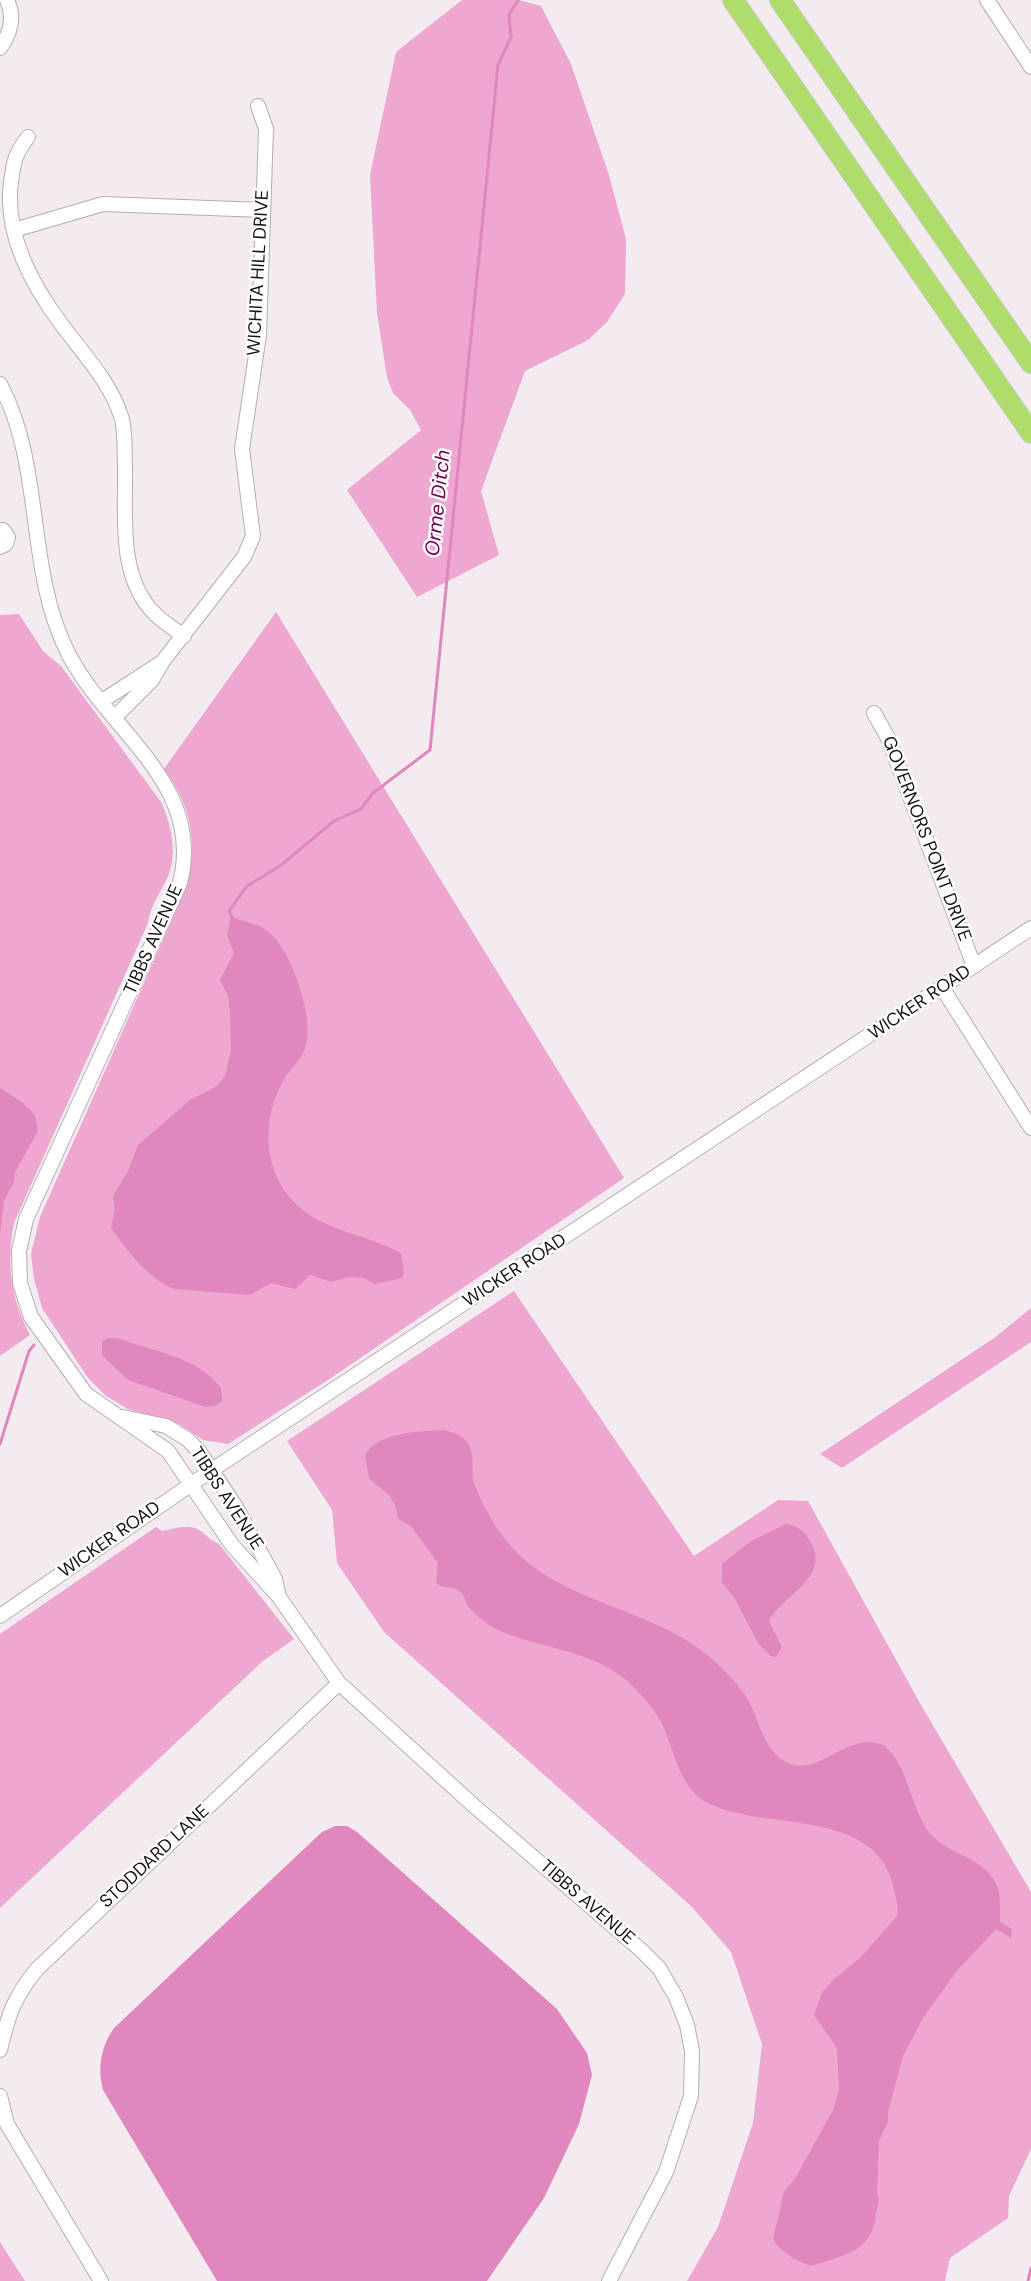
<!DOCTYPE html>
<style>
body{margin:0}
canvas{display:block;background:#f4ebf0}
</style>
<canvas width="1031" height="2281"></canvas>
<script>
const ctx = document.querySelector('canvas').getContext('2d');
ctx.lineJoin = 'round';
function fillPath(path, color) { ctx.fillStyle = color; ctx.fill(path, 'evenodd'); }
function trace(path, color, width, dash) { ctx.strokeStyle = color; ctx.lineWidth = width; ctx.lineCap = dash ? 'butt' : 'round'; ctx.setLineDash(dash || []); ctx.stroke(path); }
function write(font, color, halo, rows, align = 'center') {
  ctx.font = font + ' "DM Sans",sans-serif'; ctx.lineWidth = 5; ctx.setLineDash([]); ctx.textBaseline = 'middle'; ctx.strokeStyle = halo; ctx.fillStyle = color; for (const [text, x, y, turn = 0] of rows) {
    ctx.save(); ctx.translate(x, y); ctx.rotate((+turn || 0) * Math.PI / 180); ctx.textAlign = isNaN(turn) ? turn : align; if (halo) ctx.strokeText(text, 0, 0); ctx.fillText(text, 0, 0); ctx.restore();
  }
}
fillPath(new Path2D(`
 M 462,0 L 519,0 L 541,6 L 571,64 L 609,175 L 626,239 L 625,294 L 607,322 L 588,340 L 525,371 L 481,491 L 499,555 L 417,597 L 347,490 L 421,430 L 410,410 L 393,393 L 387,377 L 377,313 L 370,175 L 396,52 Z
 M 276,612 L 624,1178 L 331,1378 L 228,1444 L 203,1440 L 179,1424 L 128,1409 L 106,1396 L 88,1378 L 42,1308 L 34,1279 L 31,1254 L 40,1217 L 186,888 C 199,844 191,805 164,769 Z
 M 19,614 L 43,651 L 61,666 L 161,802 C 171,824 178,853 168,876 C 161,893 150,905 148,923 L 14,1223 C 6,1264 11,1298 30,1335 L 0,1356 L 0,615 Z
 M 514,1291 L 694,1556 L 778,1500 L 808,1501 L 921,1705 L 1031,1892 L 1031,2149 L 1009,2196 L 1008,2218 L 950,2258 L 945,2281 L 687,2281 L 718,2227 L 753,2123 L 762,2044 L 731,1952 L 691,1906 L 384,1632 L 337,1563 L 332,1510 L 287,1441 Z
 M 1031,1308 L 1031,1342 L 842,1468 L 820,1454 L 994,1338 Z
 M 156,1527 L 162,1531 C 173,1529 189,1523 199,1530 C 207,1535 210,1540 219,1544 L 294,1639 L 263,1661 L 0,1908 L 0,1634 Z
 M 0,2242 L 25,2281 L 0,2281 Z`), '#eda7d1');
fillPath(new Path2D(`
 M 231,915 C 244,925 259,920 274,937 C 293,957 317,1024 304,1051 C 299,1062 289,1070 283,1081 C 262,1118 262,1171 295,1203 C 324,1232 367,1234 401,1253 L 404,1274 L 402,1278 L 375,1284 L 364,1278 L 349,1277 L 331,1282 L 310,1275 L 295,1289 L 271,1283 L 250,1295 L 174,1289 C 148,1279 127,1250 111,1228 L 115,1209 L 113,1196 L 128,1171 L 138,1145 L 190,1100 L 217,1086 L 225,1076 L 231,1051 L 230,1012 L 228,996 L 220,980 L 234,953 L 227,935 Z
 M 0,1088 L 23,1103 L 35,1115 L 38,1131 L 15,1172 L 14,1182 L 4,1201 L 0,1234 Z
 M 107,1338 L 117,1338 C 152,1351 197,1356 221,1388 L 222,1401 L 215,1406 L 206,1407 L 128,1380 L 102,1355 L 102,1342 Z
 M 445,1430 C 455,1433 465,1436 470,1447 C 474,1458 471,1472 474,1483 C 484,1511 504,1543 527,1562 C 581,1606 660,1613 711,1658 C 723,1669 736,1682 745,1695 C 760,1717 762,1754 791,1764 C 821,1775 849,1729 885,1746 C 909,1767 910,1807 929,1832 C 948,1857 988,1856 998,1889 C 1001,1899 999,1912 1000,1922 L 1012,1929 L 1011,1938 L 996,1929 L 956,1972 L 923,2018 L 903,2056 L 888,2112 L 888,2122 L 879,2140 L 877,2193 C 881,2200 877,2207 876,2215 C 871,2253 843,2255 811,2266 C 797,2261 780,2252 773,2239 L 784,2192 L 796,2177 L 833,2110 L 839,2090 L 837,2048 L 814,2015 L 822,1993 L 834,1979 L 861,1957 L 897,1916 C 899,1905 895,1895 893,1885 C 873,1805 760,1833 704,1801 C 678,1785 674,1747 661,1722 C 653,1707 640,1693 627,1681 C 591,1649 538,1649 496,1629 C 488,1625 471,1612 467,1604 C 464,1598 464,1593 457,1590 C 450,1586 442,1589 436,1583 L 438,1563 L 411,1526 L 398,1519 C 394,1492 386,1495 369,1478 L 365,1456 C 375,1432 423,1431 445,1430 Z
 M 786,1524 C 800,1527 804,1530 811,1543 C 831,1577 782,1596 769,1621 L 782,1647 L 776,1657 L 771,1656 L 758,1643 L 735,1599 L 722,1582 L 722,1564 L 751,1541 Z
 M 335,1826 L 347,1826 L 357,1832 L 557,2009 L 587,2053 L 592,2075 L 579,2124 L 544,2198 L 487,2281 L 217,2281 L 103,2090 C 97,2068 101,2046 114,2028 L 322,1832 Z`), '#e087be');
trace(new Path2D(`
 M 231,915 L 229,911 L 247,886 L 280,866 L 334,821 L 361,809 L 373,793 L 430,750 L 498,65 L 511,37 L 509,15 L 518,0
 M 0,1444 L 29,1351 L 34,1345
 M 1028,2281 L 1031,2268`), '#e087be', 3);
const minor = new Path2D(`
 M 987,0 L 1031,67
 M 0,48 C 11,33 15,17 7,0
 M 28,137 C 15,154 14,160 11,182 C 4,233 32,285 62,325 C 84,355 109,380 121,416 C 126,431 124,450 125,466 C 126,513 117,577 155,614 C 163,622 174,629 184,636
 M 14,230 L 103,204 L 263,210
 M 0,384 C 45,468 25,571 69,655 C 110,733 205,784 180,883 L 26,1219 L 19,1251 L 20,1283 L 31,1317 L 86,1394 L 168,1451 L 232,1545 L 279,1597 L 339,1683 L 473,1805 L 642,1951 L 659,1968 L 676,1997 L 687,2025 L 692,2051 L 691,2096 L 666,2172 L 609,2281
 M 0,530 L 3,530 L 8,537 L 6,544 L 0,547
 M 102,701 L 159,664
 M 874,713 L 888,738 L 974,966
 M 115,717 L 152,680 L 163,661 L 244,557 L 253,536 L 242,449 L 259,335 L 266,129 L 258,106
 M 943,989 L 1031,1128
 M 123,1417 L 166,1426 L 187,1439 L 199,1451 L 236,1507 L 275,1579 L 279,1597
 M 0,1616 L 212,1470 L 1031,928
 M 0,2050 C 8,2015 14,1997 37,1969 L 339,1683
 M 0,2096 L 7,2124 L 101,2281`);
const highway = new Path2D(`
 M 733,0 L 1031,433
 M 780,0 L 1031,363`);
trace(minor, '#b5adb1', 16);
trace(highway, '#cccbcb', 22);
trace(minor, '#fff', 14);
trace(highway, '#afdd6b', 20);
write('18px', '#151214', '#fff', [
 ["WICHITA HILL DRIVE",259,273,-87],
 ["GOVERNORS POINT DRIVE",926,839,69],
 ["TIBBS AVENUE",154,940,-66],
 ["WICKER ROAD",920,1003,-34],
 ["WICKER ROAD",515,1271,-33],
 ["TIBBS AVENUE",226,1499,57],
 ["WICKER ROAD",110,1540,-35],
 ["STODDARD LANE",155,1857,-43],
 ["TIBBS AVENUE",587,1903,41]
]);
write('italic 20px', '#710054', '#fff', [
 ["Orme Ditch",439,503,-84]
]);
</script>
